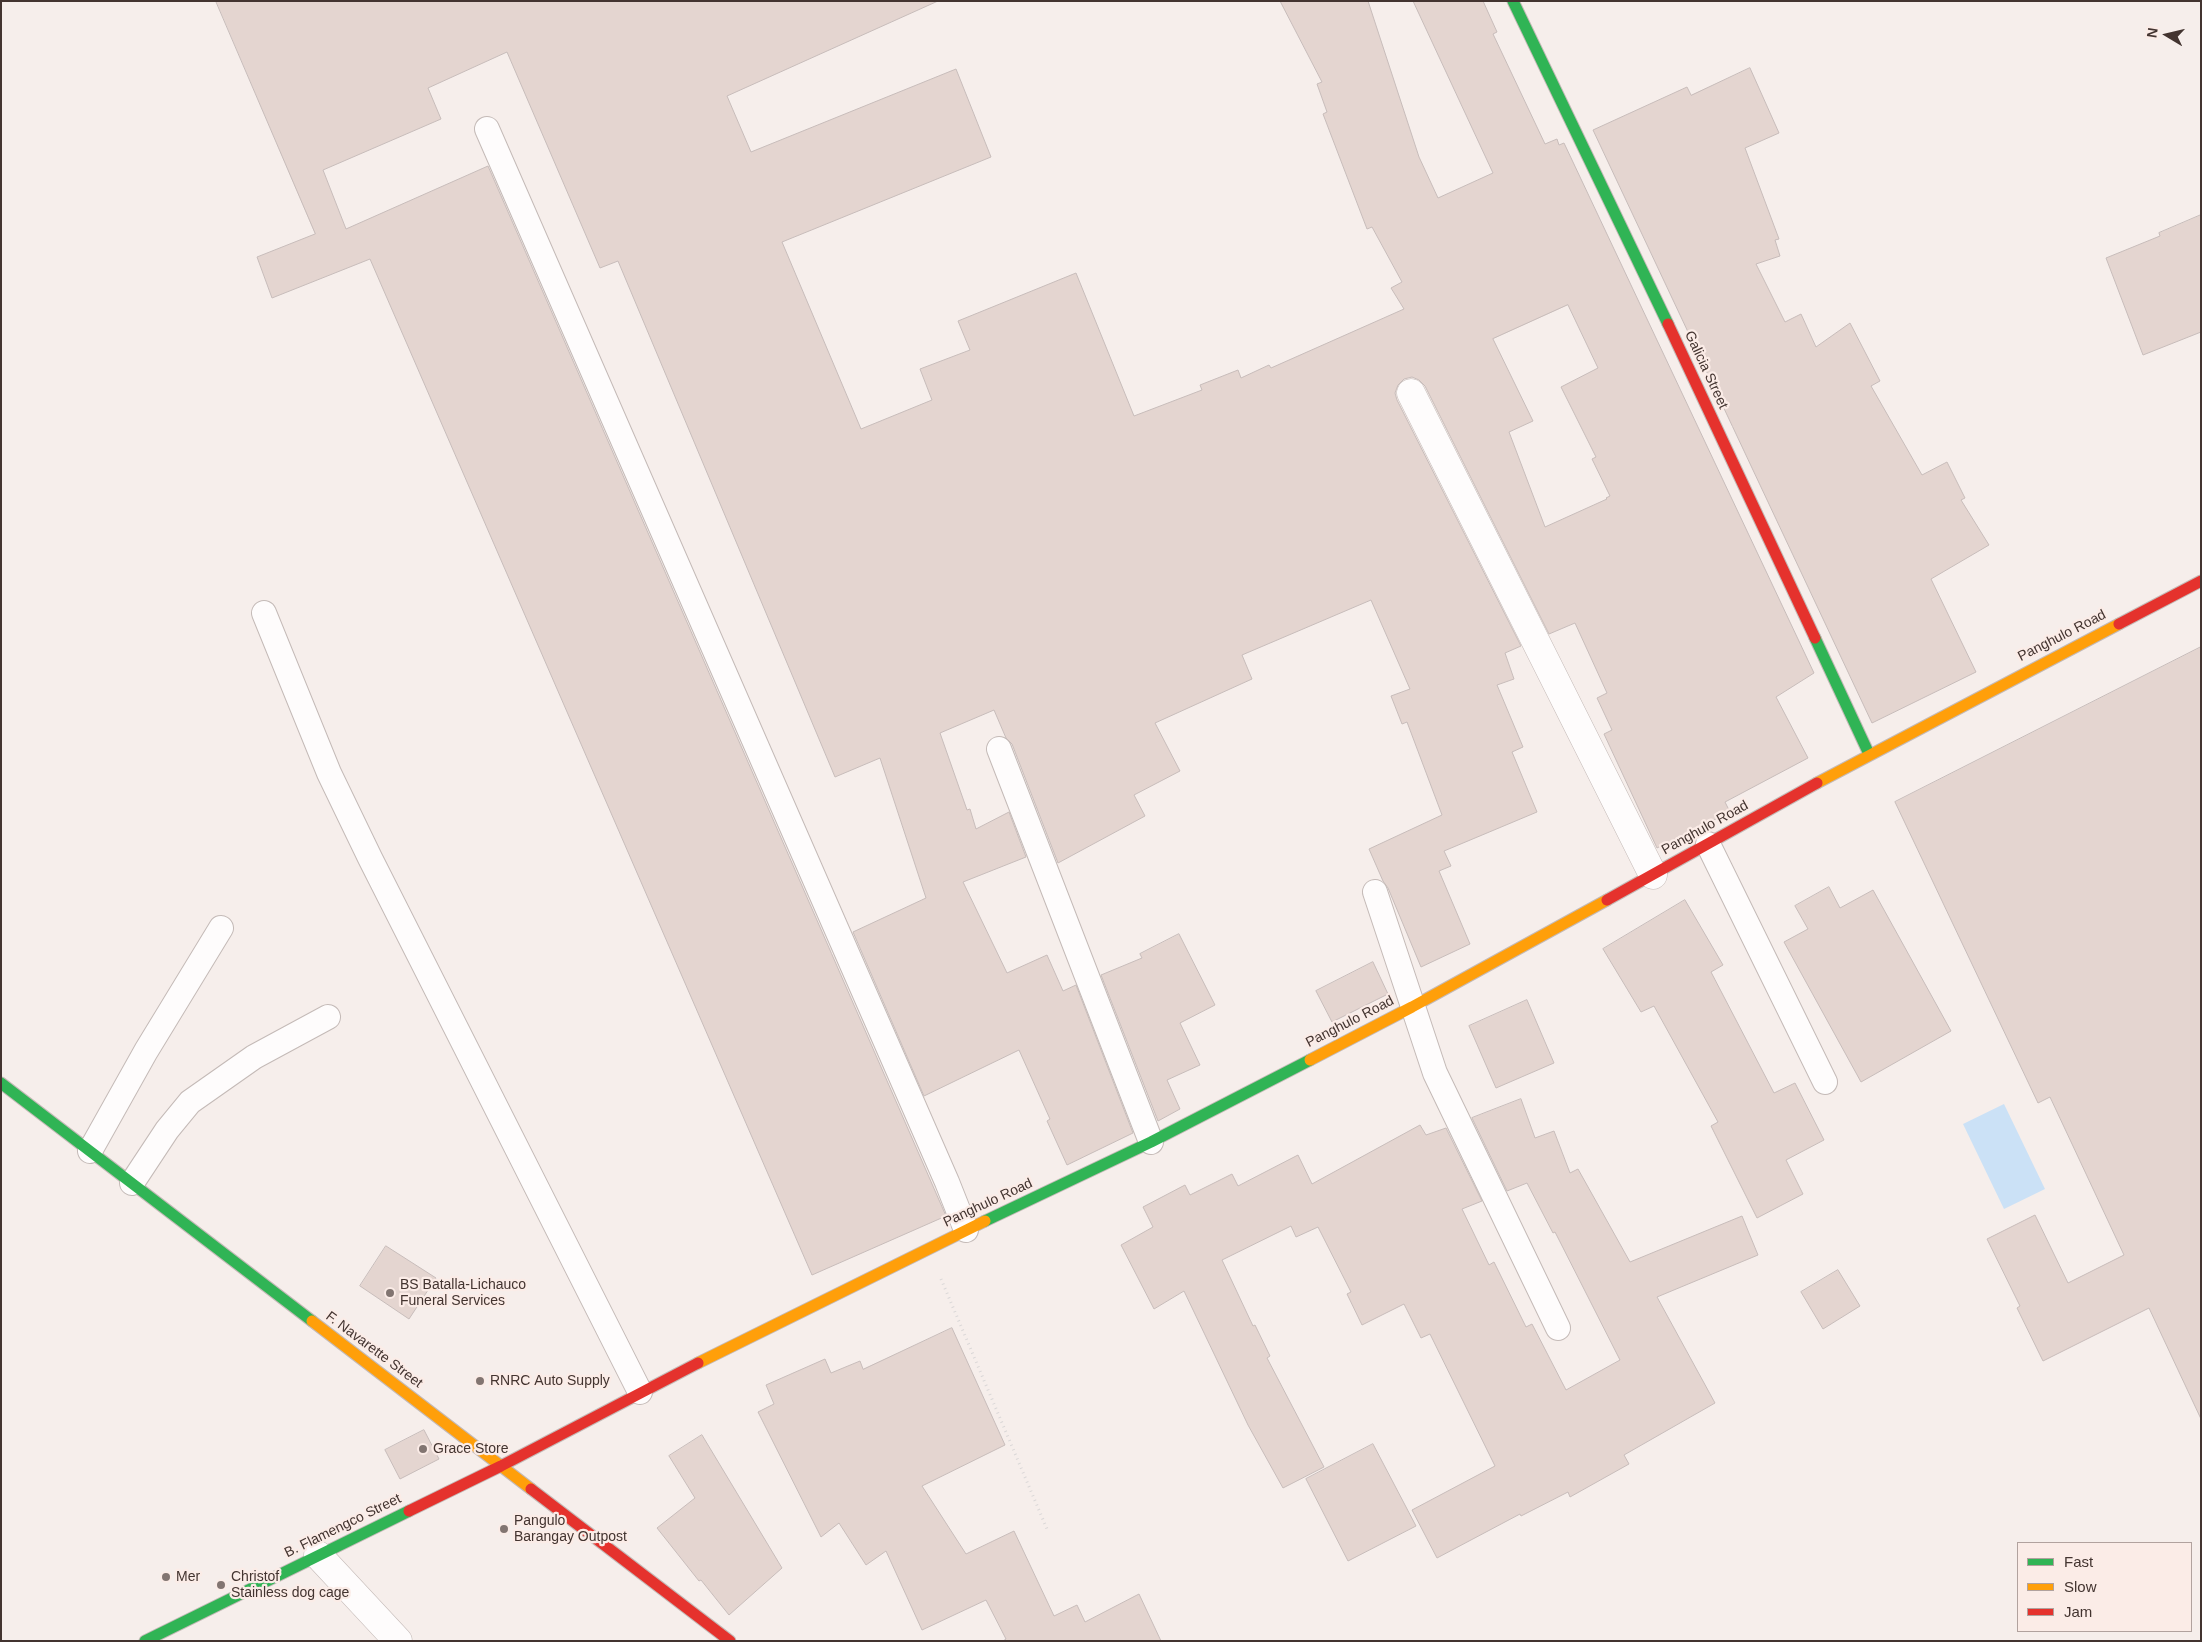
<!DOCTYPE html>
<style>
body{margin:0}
#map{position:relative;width:2202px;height:1642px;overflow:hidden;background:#f6eeeb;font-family:Helvetica,sans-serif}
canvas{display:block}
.frame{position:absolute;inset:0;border:2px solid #433430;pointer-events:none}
.legend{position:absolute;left:2017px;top:1542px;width:175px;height:90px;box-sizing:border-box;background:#fbece7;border:1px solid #b1a29e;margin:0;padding:6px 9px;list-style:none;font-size:15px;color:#433430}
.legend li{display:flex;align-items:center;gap:10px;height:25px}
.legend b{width:25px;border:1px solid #b1a29e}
.north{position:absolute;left:2142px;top:10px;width:50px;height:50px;-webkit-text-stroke:4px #fbece7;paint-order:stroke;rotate:279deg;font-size:14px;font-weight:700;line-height:20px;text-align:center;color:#433430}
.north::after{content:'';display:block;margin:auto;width:18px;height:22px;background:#433430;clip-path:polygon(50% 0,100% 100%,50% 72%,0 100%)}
</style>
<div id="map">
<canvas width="2202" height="1642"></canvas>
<div class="frame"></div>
<ul class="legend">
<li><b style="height:6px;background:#30b455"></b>Fast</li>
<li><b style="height:6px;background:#ff9f0a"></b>Slow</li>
<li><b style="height:6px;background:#e5322d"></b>Jam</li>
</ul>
<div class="north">N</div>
</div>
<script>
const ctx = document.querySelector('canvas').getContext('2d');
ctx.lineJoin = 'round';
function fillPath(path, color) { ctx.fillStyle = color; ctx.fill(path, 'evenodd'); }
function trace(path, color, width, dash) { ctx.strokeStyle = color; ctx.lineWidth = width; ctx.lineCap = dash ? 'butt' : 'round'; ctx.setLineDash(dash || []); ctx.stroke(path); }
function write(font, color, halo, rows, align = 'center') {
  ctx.font = font + ' Helvetica,sans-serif'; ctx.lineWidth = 4.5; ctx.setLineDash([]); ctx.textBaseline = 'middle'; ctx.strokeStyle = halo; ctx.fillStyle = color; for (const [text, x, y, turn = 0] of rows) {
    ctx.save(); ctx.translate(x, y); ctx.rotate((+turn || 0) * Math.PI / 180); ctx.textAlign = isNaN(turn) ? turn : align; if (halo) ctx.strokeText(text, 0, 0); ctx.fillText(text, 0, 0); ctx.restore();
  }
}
fillPath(new Path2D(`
 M 2004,1104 L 2045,1189 L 2004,1209 L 1963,1124 Z`), '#cbe1f6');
const building = new Path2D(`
 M 216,1 L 938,1 L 727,96 L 751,152 L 956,69 L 991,157 L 782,242 L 861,429 L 932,400 L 920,369 L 970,350 L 958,321 L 1076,273 L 1134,416 L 1202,390 L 1200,385 L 1238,370 L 1241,378 L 1269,365 L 1271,368 L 1404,309 L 1391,288 L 1402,282 L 1372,227 L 1367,229 L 1323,114 L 1327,112 L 1317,84 L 1322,82 L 1280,1 L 1368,1 L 1419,157 L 1438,198 L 1493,173 L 1413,1 L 1483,1 L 1497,32 L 1493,34 L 1545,144 L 1557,139 L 1559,145 L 1564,143 L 1814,673 L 1776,697 L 1808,758 L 1725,802 L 1730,812 L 1657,848 L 1604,734 L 1612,730 L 1597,698 L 1607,693 L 1575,623 L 1549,634 L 1425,386 L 1419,380 L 1412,377 L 1404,379 L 1398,385 L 1395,393 L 1397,400 L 1521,646 L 1505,653 L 1514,679 L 1497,685 L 1523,747 L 1512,752 L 1537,812 L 1444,851 L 1451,866 L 1439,871 L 1470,944 L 1421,967 L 1388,888 L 1383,881 L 1369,849 L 1442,815 L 1407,722 L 1402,724 L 1391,696 L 1410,689 L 1371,600 L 1242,655 L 1252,679 L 1155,723 L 1180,771 L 1134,795 L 1145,816 L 1058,863 L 1012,744 L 1006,738 L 994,710 L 940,733 L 967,810 L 970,809 L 976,829 L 1009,812 L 1026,857 L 963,882 L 1007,973 L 1047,955 L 1063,991 L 1076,985 L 1133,1133 L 1067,1165 L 1047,1121 L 1050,1119 L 1019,1050 L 924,1096 L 853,932 L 926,898 L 880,758 L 835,777 L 618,261 L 600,268 L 507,52 L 428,88 L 441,119 L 323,170 L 346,229 L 488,166 L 946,1216 L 812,1275 L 370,259 L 272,298 L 257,257 L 315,234 ZM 1568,305 L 1598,368 L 1561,387 L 1596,457 L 1592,459 L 1610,496 L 1606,498 L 1607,499 L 1545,527 L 1509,432 L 1533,421 L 1493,339 Z
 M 1750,68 L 1779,133 L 1745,148 L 1779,239 L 1775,240 L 1780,256 L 1756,264 L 1785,322 L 1801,314 L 1816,347 L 1850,323 L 1880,381 L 1871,386 L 1922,475 L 1947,462 L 1965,498 L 1961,500 L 1989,545 L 1931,579 L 1976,672 L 1872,723 L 1593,130 L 1687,87 L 1691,95 Z
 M 2201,215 L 2201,332 L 2143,355 L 2106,258 L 2160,236 L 2159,233 Z
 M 2201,647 L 2201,1419 L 2149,1308 L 2043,1361 L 2017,1308 L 2020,1306 L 1987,1239 L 2035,1215 L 2068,1283 L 2124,1255 L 2050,1097 L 2038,1103 L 1895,802 Z
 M 1829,887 L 1840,908 L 1873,890 L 1951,1031 L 1861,1082 L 1784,942 L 1808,929 L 1795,906 Z
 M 1685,900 L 1723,965 L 1711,972 L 1774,1093 L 1795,1083 L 1824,1140 L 1786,1160 L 1803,1194 L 1757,1218 L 1711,1126 L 1718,1122 L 1654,1006 L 1641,1012 L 1603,949 Z
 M 1179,934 L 1215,1005 L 1180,1023 L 1200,1065 L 1167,1080 L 1180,1109 L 1158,1121 L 1101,975 L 1142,958 L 1140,954 Z
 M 1373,962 L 1388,994 L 1332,1022 L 1316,991 Z
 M 1527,1000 L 1554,1063 L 1496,1088 L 1469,1026 Z
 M 1521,1099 L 1535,1138 L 1554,1131 L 1570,1173 L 1578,1169 L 1630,1262 L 1742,1216 L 1758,1255 L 1657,1297 L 1715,1403 L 1624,1455 L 1629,1464 L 1570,1497 L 1568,1492 L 1521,1516 L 1520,1514 L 1437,1558 L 1412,1510 L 1495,1466 L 1430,1334 L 1421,1338 L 1404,1304 L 1362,1325 L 1347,1294 L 1351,1292 L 1318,1227 L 1296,1237 L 1291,1226 L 1222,1260 L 1253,1326 L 1255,1325 L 1270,1356 L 1267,1358 L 1324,1467 L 1283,1488 L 1248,1425 L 1184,1291 L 1154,1309 L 1121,1245 L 1153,1227 L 1143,1207 L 1185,1185 L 1190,1195 L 1232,1174 L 1238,1186 L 1298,1155 L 1312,1184 L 1420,1125 L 1426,1135 L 1446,1128 L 1482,1201 L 1462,1209 L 1489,1265 L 1494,1262 L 1526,1327 L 1532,1324 L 1566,1390 L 1620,1360 L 1555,1232 L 1553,1233 L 1527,1183 L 1507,1191 L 1472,1118 Z
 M 386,1246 L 436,1278 L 409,1319 L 360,1286 Z
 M 1838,1270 L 1860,1306 L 1823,1329 L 1801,1292 Z
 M 952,1328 L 1005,1445 L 922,1486 L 966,1554 L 1014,1531 L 1054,1616 L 1077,1605 L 1085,1622 L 1139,1594 L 1161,1641 L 1003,1641 L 1006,1639 L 986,1600 L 922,1630 L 886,1551 L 866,1565 L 839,1523 L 821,1537 L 758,1412 L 774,1404 L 766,1385 L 825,1359 L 831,1373 L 860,1361 L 863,1369 Z
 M 424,1430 L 439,1459 L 400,1479 L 385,1450 Z
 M 702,1435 L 782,1568 L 729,1615 L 701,1580 L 699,1581 L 657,1528 L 695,1498 L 669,1456 Z
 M 1373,1444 L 1416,1526 L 1348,1561 L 1306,1479 Z`);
fillPath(building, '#e4d5d0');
trace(building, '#c7bcba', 1);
const lane = new Path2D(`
 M 487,129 L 947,1182 L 966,1230
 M 264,613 L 329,773 L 370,858 L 640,1392
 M 999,749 L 1151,1142
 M 1708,844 L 1825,1082
 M 1375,892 L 1435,1073 L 1558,1328
 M 90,1151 L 146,1051 L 221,928
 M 132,1183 L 167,1130 L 190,1102 L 254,1057 L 328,1017`);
const street = new Path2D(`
 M 1411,393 L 1653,875
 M 318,1555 L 398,1641`);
const fast = new Path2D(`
 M 1513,1 L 1668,324
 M 1815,638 L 1869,754
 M 1,1083 L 312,1321
 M 985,1221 L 1151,1142 L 1310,1060
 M 145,1641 L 409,1511`);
const slow = new Path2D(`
 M 1817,783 L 2119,624
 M 1310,1060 L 1412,1007 L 1607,900
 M 312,1321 L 531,1489
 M 698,1363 L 985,1221`);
const jam = new Path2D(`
 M 1668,324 L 1815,638
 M 2119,624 L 2201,581
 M 1607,900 L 1817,783
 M 531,1489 L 730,1641
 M 409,1511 L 501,1466 L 698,1363`);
trace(lane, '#c4bab7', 26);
trace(street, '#c4bab7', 29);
trace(fast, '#c4bab7', 13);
trace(slow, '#c4bab7', 13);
trace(jam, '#c4bab7', 13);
trace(new Path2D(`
 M 941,1279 L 1047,1529`), '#dad7d7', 3, [1, 4]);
trace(lane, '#fefcfc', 24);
trace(street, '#fefcfc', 28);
trace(fast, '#30b455', 11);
trace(slow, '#ff9f0a', 11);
trace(jam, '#e5322d', 11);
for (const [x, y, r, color] of [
 [390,1293,5,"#827571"],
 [480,1381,5,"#827571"],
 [423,1449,5,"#827571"],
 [504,1529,5,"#827571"],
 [166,1577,5,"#827571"],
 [221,1585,5,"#827571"]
]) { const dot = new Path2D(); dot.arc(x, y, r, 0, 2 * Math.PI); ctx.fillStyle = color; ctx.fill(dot); trace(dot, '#fbece7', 2); }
write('14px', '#433430', '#fbece7', [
 ["Galicia Street",1706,370,65],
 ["Panghulo Road",2062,636,-27],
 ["Panghulo Road",1705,828,-29],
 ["Panghulo Road",1350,1022,-27],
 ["Panghulo Road",988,1203,-25],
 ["F. Navarette Street",374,1350,37],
 ["B. Flamengco Street",343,1526,-26]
]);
write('14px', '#433430', '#fbece7', [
 ["BS Batalla-Lichauco",400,1285],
 ["Funeral Services",400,1301],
 ["RNRC Auto Supply",490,1381],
 ["Grace Store",433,1449],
 ["Pangulo",514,1521],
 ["Barangay Outpost",514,1537],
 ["Mer",176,1577],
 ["Christof",231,1577],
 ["Stainless dog cage",231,1593]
], 'left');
</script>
